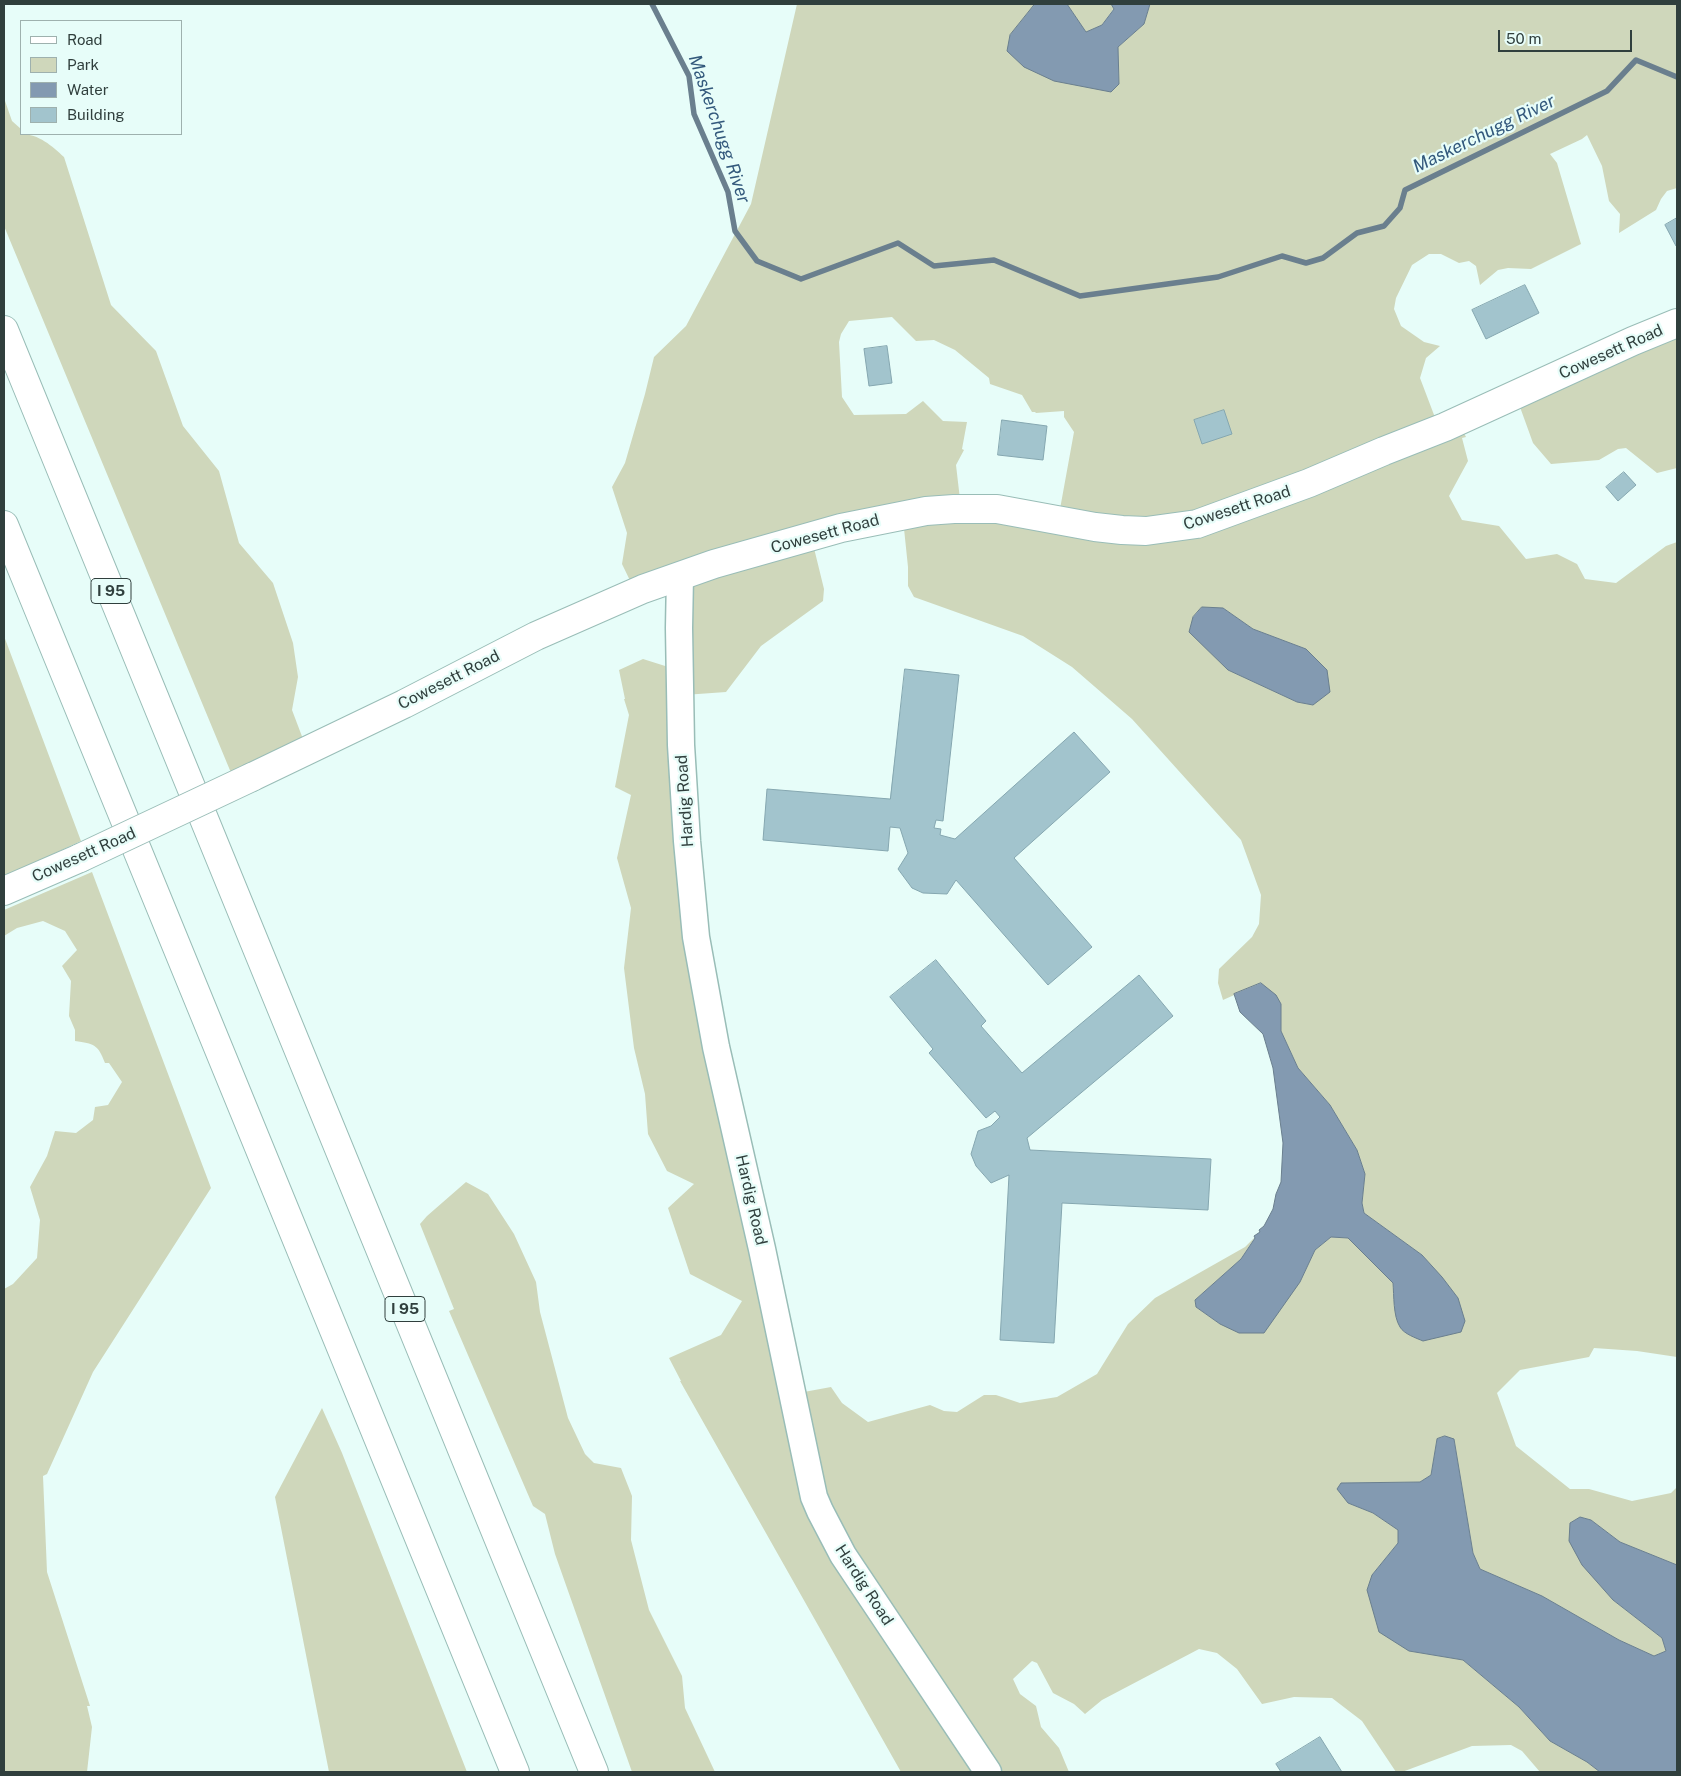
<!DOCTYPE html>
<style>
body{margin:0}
#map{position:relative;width:1681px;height:1776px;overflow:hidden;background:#e7fdf9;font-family:"Public Sans",sans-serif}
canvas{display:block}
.frame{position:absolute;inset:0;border:5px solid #303f3d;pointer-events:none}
.legend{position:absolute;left:20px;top:20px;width:162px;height:115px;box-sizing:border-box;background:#e7fdf9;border:1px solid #9eb1ae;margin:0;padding:6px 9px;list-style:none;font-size:15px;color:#303f3d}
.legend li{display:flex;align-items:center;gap:10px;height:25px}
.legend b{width:25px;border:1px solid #9eb1ae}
.scale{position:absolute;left:1498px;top:30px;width:134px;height:22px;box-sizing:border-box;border:2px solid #303f3d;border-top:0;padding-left:6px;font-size:15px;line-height:18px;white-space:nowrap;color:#303f3d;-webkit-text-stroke:4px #e7fdf9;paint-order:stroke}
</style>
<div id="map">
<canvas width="1681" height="1776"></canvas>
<div class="frame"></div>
<ul class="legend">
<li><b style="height:6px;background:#fff"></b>Road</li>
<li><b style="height:14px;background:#cfd7bb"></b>Park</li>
<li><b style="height:14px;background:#839ab1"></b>Water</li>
<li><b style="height:14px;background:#a2c4cd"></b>Building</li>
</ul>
<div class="scale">50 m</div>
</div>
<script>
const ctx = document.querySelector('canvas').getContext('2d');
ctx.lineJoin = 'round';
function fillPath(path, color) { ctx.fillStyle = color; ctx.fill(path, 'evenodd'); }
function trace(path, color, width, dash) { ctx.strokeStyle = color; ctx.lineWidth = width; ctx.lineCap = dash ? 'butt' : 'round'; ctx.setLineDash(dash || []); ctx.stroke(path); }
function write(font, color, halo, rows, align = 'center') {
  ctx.font = font + ' "Public Sans",sans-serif'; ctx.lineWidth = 4.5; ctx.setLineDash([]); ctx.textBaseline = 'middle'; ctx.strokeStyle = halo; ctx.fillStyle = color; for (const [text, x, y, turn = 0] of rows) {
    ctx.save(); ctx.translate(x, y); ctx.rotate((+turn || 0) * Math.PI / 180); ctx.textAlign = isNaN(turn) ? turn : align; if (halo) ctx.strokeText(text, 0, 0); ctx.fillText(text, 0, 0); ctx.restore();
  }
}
fillPath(new Path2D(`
 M 797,4 L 1035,4 L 1032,7 L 1119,84 L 1118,47 L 1144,24 L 1150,4 L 1677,4 L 1677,188 L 1667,191 L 1661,199 L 1656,210 L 1619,233 L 1620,214 L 1609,201 L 1602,166 L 1587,135 L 1582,139 L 1550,154 L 1557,163 L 1581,244 L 1531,269 L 1508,268 L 1498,270 L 1480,285 L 1476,266 L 1469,261 L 1459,263 L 1441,254 L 1429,254 L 1412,265 L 1396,298 L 1394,309 L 1401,326 L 1424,342 L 1440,346 L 1426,358 L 1420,378 L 1439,428 L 1459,423 L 1466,437 L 1462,438 L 1468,461 L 1449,496 L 1462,520 L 1499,526 L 1526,559 L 1557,554 L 1577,564 L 1585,579 L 1616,583 L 1666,546 L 1677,542 L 1677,1357 L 1637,1351 L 1594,1348 L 1589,1357 L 1520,1370 L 1497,1393 L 1516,1446 L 1570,1489 L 1589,1489 L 1632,1501 L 1671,1493 L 1677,1487 L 1677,1565 L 1620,1542 L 1591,1520 L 1580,1517 L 1570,1523 L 1613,1600 L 1662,1638 L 1666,1651 L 1654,1656 L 1619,1640 L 1542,1596 L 1480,1569 L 1473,1553 L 1454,1439 L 1437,1439 L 1431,1475 L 1420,1482 L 1341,1483 L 1348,1503 L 1373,1513 L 1398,1530 L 1398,1543 L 1372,1575 L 1409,1651 L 1463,1660 L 1519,1707 L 1550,1741 L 1587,1762 L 1600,1772 L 1540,1772 L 1522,1751 L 1511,1745 L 1472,1746 L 1402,1772 L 1396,1772 L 1362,1721 L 1332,1698 L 1294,1697 L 1262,1704 L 1237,1669 L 1217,1653 L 1199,1649 L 1102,1700 L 1085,1714 L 1074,1704 L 1053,1693 L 1037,1663 L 1032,1661 L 1013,1679 L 1020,1694 L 1036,1706 L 1041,1727 L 1059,1748 L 1069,1772 L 901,1772 L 680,1381 L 681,1381 L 669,1358 L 721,1335 L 742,1301 L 690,1274 L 668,1208 L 694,1184 L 667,1171 L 648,1134 L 645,1094 L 634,1048 L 624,968 L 631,908 L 617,858 L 631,795 L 615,787 L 629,715 L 624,699 L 625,699 L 619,670 L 643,659 L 681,671 L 681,592 L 637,595 L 622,564 L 627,533 L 612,487 L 625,463 L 645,394 L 654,357 L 686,326 L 751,204 ZM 892,317 L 916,341 L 934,340 L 955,350 L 989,378 L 990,384 L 1022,395 L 1032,412 L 1035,412 L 1036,413 L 1064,411 L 1064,417 L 1074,432 L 1058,520 L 961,508 L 956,465 L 964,450 L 962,449 L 967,422 L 943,421 L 923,401 L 906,414 L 854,415 L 842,397 L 839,342 L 841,334 L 849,321 ZM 903,519 L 908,567 L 908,586 L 914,597 L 1023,636 L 1072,667 L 1132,719 L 1241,840 L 1261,895 L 1259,924 L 1252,937 L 1219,969 L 1218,983 L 1223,1000 L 1261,983 L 1281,1004 L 1281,1031 L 1298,1068 L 1330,1105 L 1357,1150 L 1365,1174 L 1362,1203 L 1364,1213 L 1422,1255 L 1458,1298 L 1406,1333 C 1393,1321 1394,1300 1393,1283 L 1348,1238 L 1331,1237 L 1315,1250 L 1300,1282 L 1220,1324 L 1196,1307 L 1195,1300 L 1241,1259 L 1255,1237 L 1245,1247 L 1155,1298 L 1128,1324 L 1097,1374 L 1057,1397 L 1020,1403 L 996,1395 L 984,1395 L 957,1412 L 944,1411 L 930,1405 L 868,1422 L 842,1403 L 831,1387 L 793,1394 L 687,844 L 684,695 L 726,692 L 761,646 L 823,601 L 824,589 L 812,540 ZM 1201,608 L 1223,608 L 1253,629 L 1306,649 L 1313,705 L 1297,702 L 1228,670 L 1193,617 Z
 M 1067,4 L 1111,4 L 1114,8 L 1102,25 L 1086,32 Z
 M 4,98 L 12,121 L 21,129 L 21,134 C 39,134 52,146 64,157 L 111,305 L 156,351 L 183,426 L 219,471 L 239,543 L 273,583 L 293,643 L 298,677 L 292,710 L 306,747 L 234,780 L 4,226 Z
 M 1677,324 L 1677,468 L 1657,473 L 1626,448 L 1618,449 L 1599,460 L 1551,464 L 1533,443 L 1516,396 Z
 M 4,636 L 81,841 L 4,877 Z
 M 92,872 L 211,1188 L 93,1372 L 47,1474 L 43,1476 L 47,1572 L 90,1706 L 87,1706 L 92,1727 L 87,1772 L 4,1772 L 4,1289 L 13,1284 L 37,1258 L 40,1220 L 30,1187 L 47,1156 L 55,1131 L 76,1133 L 93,1120 L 95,1107 L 108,1105 L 122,1082 L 109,1063 L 105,1063 C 98,1044 94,1044 75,1041 L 75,1030 L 69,1016 L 71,981 L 62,966 L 77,950 L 65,931 L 43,921 L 17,928 L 4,936 L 4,910 Z
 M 466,1182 L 488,1194 L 514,1234 L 536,1282 L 540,1312 L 568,1418 L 585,1454 L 594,1463 L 621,1468 L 632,1496 L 631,1540 L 649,1610 L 682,1676 L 685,1708 L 715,1772 L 632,1772 L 555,1554 L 545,1514 L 533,1506 L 449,1311 L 454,1309 L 420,1224 L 427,1216 Z
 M 322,1408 L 342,1453 L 467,1772 L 329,1772 L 275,1497 Z`), '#cfd7bb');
const water = new Path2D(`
 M 1035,4 L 1067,4 L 1086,32 L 1102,25 L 1114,9 L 1111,4 L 1150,4 L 1144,24 L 1118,47 L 1119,84 L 1111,92 L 1054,81 L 1024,67 L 1007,51 L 1010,35 Z
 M 1202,607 L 1223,608 L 1253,629 L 1306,649 L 1327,670 L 1330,692 L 1313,705 L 1297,702 L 1228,670 L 1189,632 L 1193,617 Z
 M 1261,983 L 1276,995 L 1281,1004 L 1281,1031 L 1298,1068 L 1330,1105 L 1357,1150 L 1365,1174 L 1362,1203 L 1364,1213 L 1422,1255 L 1442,1277 L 1458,1298 L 1465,1321 L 1461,1332 L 1423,1341 C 1416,1338 1404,1334 1400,1327 C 1393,1316 1394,1295 1393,1283 L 1348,1238 L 1331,1237 L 1315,1250 L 1300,1282 L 1264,1333 L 1239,1333 L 1220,1324 L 1196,1307 L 1195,1300 L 1241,1259 L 1255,1238 L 1254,1236 L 1260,1232 L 1259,1230 L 1264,1226 L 1273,1209 L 1276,1194 L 1281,1182 L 1283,1143 L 1273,1068 L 1263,1034 L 1240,1012 L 1234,994 Z
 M 1445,1436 L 1454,1439 L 1473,1553 L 1480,1569 L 1542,1596 L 1619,1640 L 1654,1656 L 1666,1651 L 1662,1638 L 1613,1600 L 1582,1565 L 1569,1541 L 1570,1523 L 1580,1517 L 1591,1520 L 1620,1542 L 1677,1565 L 1677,1772 L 1600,1772 L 1587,1762 L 1550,1741 L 1519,1707 L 1463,1660 L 1409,1651 L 1379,1632 L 1367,1590 L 1372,1575 L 1398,1543 L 1398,1530 L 1373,1513 L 1348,1503 L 1337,1489 L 1341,1483 L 1420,1482 L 1431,1475 L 1437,1439 Z`);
fillPath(water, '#839ab1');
trace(water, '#6a7f8e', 1);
trace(new Path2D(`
 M 652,4 L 689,76 L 694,114 L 728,192 L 735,231 L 757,261 L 801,279 L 898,243 L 934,266 L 994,260 L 1080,296 L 1218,277 L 1282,256 L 1306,263 L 1323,258 L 1357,233 L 1384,226 L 1400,208 L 1405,190 L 1607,91 L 1636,60 L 1677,77`), '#6a7f8e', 5.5);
const building = new Path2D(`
 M 1677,218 L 1677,246 L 1676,246 L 1665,225 Z
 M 1525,285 L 1539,313 L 1486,339 L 1472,310 Z
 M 887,346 L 892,383 L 869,386 L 864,349 Z
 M 1224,410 L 1232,434 L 1202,444 L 1194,420 Z
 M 1002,420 L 1047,426 L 1043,460 L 998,455 Z
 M 1624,472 L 1636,485 L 1618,501 L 1606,487 Z
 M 905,669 L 959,675 L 943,821 L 936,820 L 934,828 L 941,829 L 940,835 L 955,839 L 1074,732 L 1110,772 L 1014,858 L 1092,947 L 1048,985 L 956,880 L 947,894 L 923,893 L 912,888 L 898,869 L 908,853 L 900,828 L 890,827 L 888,851 L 763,840 L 767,789 L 890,799 Z
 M 936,960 L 986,1021 L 981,1026 L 1022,1073 L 1139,975 L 1173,1016 L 1027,1138 L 1030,1150 L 1211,1159 L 1208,1210 L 1062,1203 L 1054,1343 L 1000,1340 L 1009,1175 L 991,1183 L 976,1166 L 971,1154 L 978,1131 L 991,1126 L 1000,1117 L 995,1111 L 986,1118 L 929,1053 L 933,1049 L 890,997 Z
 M 1320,1737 L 1342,1772 L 1281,1772 L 1276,1764 Z`);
fillPath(building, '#a2c4cd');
trace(building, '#85a7b0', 1);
const minor = new Path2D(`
 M 680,576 L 679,628 L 681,745 L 687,841 L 696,937 L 716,1047 L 762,1249 L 814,1497 L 820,1511 L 843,1555 L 988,1772`);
const major = new Path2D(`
 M 252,777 L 404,704 L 536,636 L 643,589 L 714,564 L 841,528 L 926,511 L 954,509 L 997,509 L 1095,527 L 1122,530 L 1146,531 L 1197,524 L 1309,483 L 1384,451 L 1445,427 L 1633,341 L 1677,323
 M 4,891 L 80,858`);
const highway = new Path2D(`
 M 4,330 L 594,1772
 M 4,525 L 515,1772`);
trace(minor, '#99bdb7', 29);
trace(major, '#99bdb7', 30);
trace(highway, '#99bdb7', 30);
trace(minor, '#fff', 26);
trace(major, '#fff', 28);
trace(highway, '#fff', 28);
const majorBridge = new Path2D(`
 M 80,858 L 252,777`);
trace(majorBridge, '#99bdb7', 30, []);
trace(majorBridge, '#fff', 28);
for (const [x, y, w] of [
 [111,591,40],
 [405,1309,40]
]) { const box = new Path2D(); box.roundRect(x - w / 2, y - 12.5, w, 25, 4); ctx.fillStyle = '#e7fdf9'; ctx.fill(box); trace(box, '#303f3d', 1); }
write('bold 15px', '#303f3d', null, [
 ["I 95",111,591],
 ["I 95",405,1309]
]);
write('16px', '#303f3d', '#e7fdf9', [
 ["Cowesett Road",1611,352,-24],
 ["Cowesett Road",1237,508,-18],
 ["Cowesett Road",825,534,-15],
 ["Cowesett Road",449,680,-27],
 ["Hardig Road",685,801,-94],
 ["Cowesett Road",84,855,-24],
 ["Hardig Road",751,1200,77],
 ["Hardig Road",864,1585,57]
]);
write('italic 18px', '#33597c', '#e7fdf9', [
 ["Maskerchugg River",719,129,71],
 ["Maskerchugg River",1484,134,-26]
]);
</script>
